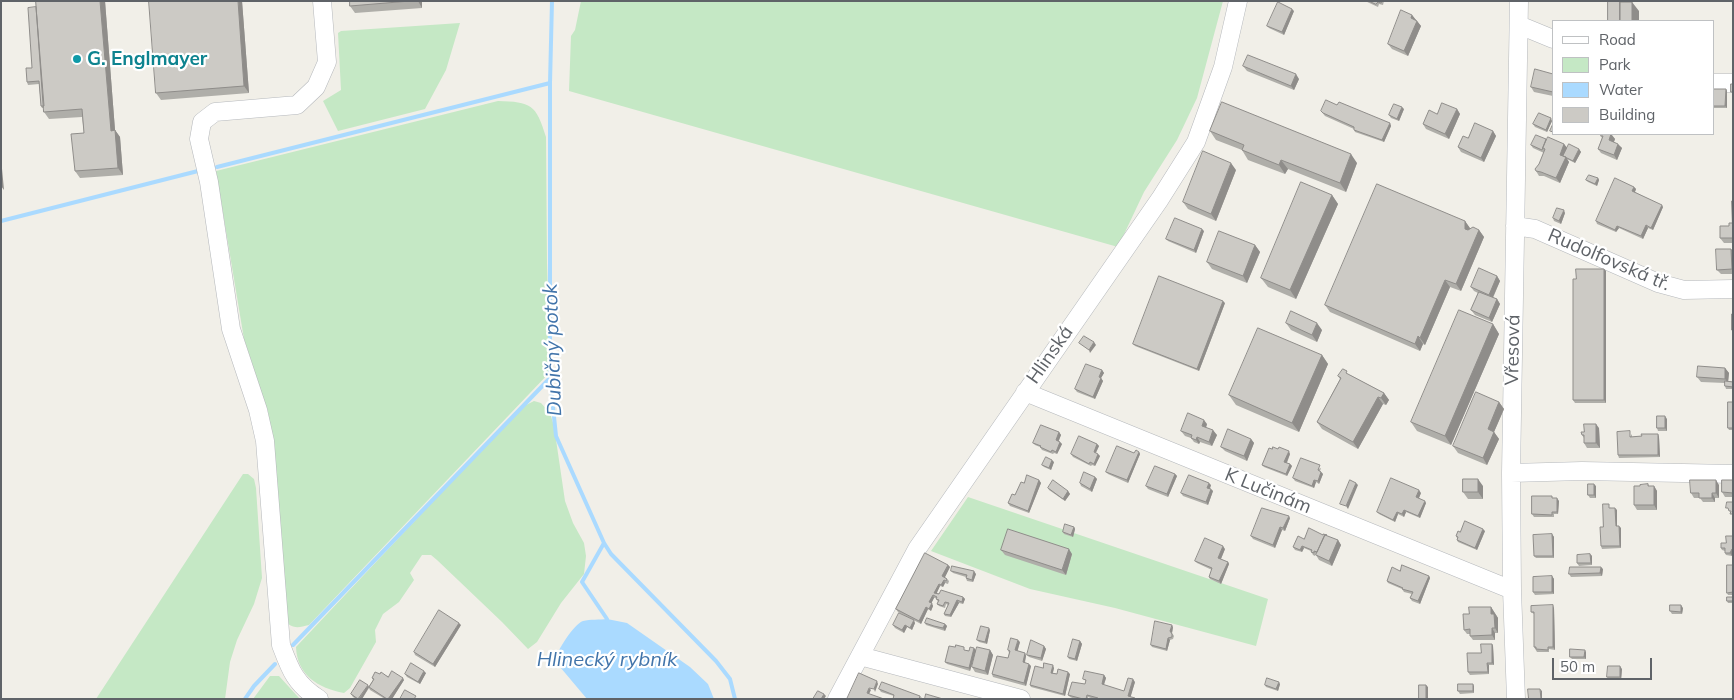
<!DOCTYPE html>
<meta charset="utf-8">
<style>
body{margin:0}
#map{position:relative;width:1734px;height:700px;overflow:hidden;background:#f1efe8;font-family:Mulish,sans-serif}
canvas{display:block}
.frame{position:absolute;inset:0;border:2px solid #5f6368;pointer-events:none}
.legend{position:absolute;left:1552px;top:20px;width:162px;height:115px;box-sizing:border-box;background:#fff;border:1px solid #bfc1c3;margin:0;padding:6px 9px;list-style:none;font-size:15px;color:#5f6368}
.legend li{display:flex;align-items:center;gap:10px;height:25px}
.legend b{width:25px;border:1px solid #bfc1c3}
.scale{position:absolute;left:1552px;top:658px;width:100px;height:22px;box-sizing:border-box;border:2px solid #5f6368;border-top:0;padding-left:6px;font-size:15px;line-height:18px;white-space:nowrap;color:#5f6368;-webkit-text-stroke:4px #fff;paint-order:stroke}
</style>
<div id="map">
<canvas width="1734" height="700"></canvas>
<div class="frame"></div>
<ul class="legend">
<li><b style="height:6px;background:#fff"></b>Road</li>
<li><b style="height:14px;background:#c5e8c5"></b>Park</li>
<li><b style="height:14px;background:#aadaff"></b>Water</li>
<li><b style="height:14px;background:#cccac5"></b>Building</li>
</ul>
<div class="scale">50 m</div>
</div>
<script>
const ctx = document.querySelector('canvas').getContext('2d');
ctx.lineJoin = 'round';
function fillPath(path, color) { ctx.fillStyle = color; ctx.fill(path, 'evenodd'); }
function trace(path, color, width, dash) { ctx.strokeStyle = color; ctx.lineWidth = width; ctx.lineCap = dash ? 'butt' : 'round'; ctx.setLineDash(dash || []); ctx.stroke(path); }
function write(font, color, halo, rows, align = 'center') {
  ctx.font = font + ' Mulish,sans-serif'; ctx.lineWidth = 4.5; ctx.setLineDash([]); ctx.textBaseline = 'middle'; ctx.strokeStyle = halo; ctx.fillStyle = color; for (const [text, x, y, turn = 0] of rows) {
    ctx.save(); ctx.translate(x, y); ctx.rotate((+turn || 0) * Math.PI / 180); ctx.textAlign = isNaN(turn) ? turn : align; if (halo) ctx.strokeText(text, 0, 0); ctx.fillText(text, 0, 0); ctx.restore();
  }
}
fillPath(new Path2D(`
 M 581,1 L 1223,1 L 1197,98 L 1177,140 L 1144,192 L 1118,247 L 569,91 L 571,36 L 575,30 Z
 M 460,23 L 446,70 L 425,109 L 338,131 L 323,101 L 341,90 L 338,33 L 341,31 Z
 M 498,101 C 531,102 536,104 546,137 L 547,263 L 550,372 L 309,625 C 300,627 296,629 288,624 L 268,412 L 244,339 L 216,171 Z
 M 534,401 L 541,403 L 550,413 L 554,426 L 565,501 L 573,523 L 584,543 L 586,556 L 584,574 L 561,603 L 537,642 L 528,649 L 502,622 L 437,560 L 431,555 L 422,555 L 410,573 L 414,580 L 399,602 L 383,614 L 375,630 L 376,642 L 350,688 L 344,693 C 318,688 297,675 296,647 L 522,407 Z
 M 243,474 L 248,474 L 254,479 L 256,488 L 262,578 L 254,604 L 237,640 L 230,662 L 225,699 L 96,699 Z
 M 968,497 L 1268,599 L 1256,646 L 1115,608 L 1030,589 L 931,551 Z
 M 270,676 L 279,676 L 300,699 L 253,699 Z`), '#c5e8c5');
fillPath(new Path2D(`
 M 607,619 L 627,623 L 690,667 L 708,684 L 714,699 L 587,699 L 555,661 C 556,652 574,624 583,621 C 590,619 600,620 607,619 Z`), '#aadaff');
trace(new Path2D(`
 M 552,1 L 550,83 L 550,378 L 556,436 L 604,543 L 611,554 L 716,661 L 730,679 L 735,699
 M 217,167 L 550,83
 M 1,221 L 198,171
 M 604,543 L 582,582 L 607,619
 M 293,645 L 550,378
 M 245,699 L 254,686 L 275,664`), '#aadaff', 4);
const minor = new Path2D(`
 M 1519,25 L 1553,39
 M 1713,83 L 1733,83
 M 1515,226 L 1535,229 L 1658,283 L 1684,290 L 1733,289
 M 1025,392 L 1512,590
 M 1511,473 L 1582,471 L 1733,474
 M 860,656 L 1021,699
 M 319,699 C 295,684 290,669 281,645 L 265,441 L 258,410 L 231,329 L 209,182 L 199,139 L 202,122 L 215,112 L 297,105 L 316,87 L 327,62 L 322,1
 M 837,699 L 917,549 L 1160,199 L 1196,142 L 1223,67 L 1238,1
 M 1516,699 L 1512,590 L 1511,473 L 1519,1`);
trace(minor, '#b5b8bc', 19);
trace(minor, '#fff', 18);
fillPath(new Path2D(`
 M 36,1 L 105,1 L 115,130 L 120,137 L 123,175 L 80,178 L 75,171 L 84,133 L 82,117 L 49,119 L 44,112 L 44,108 L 42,108 L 41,106 L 39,84 L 28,85 L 27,82 L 32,68 L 36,7 Z
 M 242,1 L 249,93 L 161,100 L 156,93 Z
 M 350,1 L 422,1 L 422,8 L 355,13 L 350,6 Z
 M 1365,1 L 1384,1 L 1383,5 L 1379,4 L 1378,7 Z
 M 1294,11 L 1284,35 L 1269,28 L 1267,26 Z
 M 1412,15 L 1416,20 L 1415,20 L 1417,21 L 1421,26 L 1408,56 L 1392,49 L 1388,44 Z
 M 1243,66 L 1299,79 L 1294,90 L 1247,71 Z
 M 1553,74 L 1553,96 L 1534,92 L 1531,87 Z
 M 1713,89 L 1726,89 L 1727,91 L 1727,108 L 1713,108 Z
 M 1337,105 L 1390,123 L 1391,126 L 1384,142 L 1355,132 L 1354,129 L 1325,116 L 1321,111 Z
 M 1404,109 L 1399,121 L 1391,118 L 1389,115 Z
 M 1457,109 L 1460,114 L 1449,139 L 1426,129 L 1423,124 Z
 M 1552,121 L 1547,132 L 1535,127 L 1533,124 Z
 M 1210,131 L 1357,163 L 1346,192 L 1288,169 L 1285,174 L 1248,160 L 1242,150 L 1216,140 Z
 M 1493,131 L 1496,136 L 1484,162 L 1461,152 L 1458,147 L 1468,138 Z
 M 1611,134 L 1615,139 L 1614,142 L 1622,148 L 1617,160 L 1601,153 L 1598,149 L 1602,138 L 1601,136 Z
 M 1546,139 L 1564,144 L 1567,148 L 1579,149 L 1581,152 L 1575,163 L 1567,159 L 1569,162 L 1560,183 L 1544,176 L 1539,176 L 1536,171 L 1544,153 L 1533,148 L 1531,145 Z
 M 1236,170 L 1216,221 L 1188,209 L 1183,202 Z
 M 1598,178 L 1599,180 L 1597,186 L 1588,182 L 1586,180 Z
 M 1634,187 L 1636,189 L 1635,192 L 1663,207 L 1653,230 L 1648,228 L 1643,239 L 1619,228 L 1616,232 L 1597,224 L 1596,221 Z
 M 1332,195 L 1338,204 L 1296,299 L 1268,287 L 1261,278 Z
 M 1733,201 L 1733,243 L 1724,243 L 1720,238 L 1732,223 Z
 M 1565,213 L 1561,224 L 1554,221 L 1553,218 Z
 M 1465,221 L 1470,229 L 1479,230 L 1484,237 L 1461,291 L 1450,287 L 1425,345 L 1423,344 L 1420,351 L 1330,312 L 1325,305 Z
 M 1204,231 L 1196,253 L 1168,241 L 1166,239 Z
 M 1255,245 L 1260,252 L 1247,283 L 1212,269 L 1207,262 Z
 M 1733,251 L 1733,274 L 1721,274 L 1717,270 Z
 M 1604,269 L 1606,271 L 1606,403 L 1575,403 L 1573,400 L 1576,279 Z
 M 1497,276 L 1500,281 L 1493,298 L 1497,299 L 1500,304 L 1492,322 L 1475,315 L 1471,310 L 1478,293 L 1474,291 L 1471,287 Z
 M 1225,303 L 1199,371 L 1135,346 L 1133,344 Z
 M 1286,323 L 1322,330 L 1317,342 L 1291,330 Z
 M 1493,324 L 1499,334 L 1451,445 L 1417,431 L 1411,422 Z
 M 1322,355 L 1328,364 L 1299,432 L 1236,405 L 1229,395 Z
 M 1725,368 L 1729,373 L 1728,381 L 1733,382 L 1733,389 L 1726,389 L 1725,386 L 1725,383 L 1701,382 L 1697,377 Z
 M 1102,370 L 1104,373 L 1101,378 L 1103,381 L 1095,399 L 1077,392 L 1075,389 Z
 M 1350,375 L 1384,393 L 1389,400 L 1386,405 L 1383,404 L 1358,449 L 1322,429 L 1317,422 L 1340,379 L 1338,376 Z
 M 1499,402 L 1504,409 L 1494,432 L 1499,439 L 1487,465 L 1458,453 L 1453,446 Z
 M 1733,402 L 1733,430 L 1729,430 L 1728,428 Z
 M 1667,419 L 1667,431 L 1658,431 L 1657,428 Z
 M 1207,424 L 1206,428 L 1217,435 L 1212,446 L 1200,442 L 1199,444 L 1194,442 L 1191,438 L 1185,436 L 1181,431 Z
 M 1599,428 L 1600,448 L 1587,448 L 1584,443 L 1584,438 L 1582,435 L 1584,432 Z
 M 1059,432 L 1061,435 L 1058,441 L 1062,444 L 1057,454 L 1054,453 L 1053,454 L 1042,450 L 1040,447 L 1035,445 L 1033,443 Z
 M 1632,434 L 1632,437 L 1658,434 L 1659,437 L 1660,457 L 1619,458 L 1618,455 Z
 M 1251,439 L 1254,443 L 1247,461 L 1225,451 L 1221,447 Z
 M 1097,444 L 1099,446 L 1096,453 L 1100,456 L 1095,466 L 1092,465 L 1091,466 L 1073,457 L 1071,454 Z
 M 1139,452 L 1140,454 L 1128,483 L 1108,474 L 1106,472 L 1134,453 Z
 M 1290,454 L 1287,463 L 1290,464 L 1292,466 L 1287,476 L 1264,467 L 1262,465 Z
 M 1054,462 L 1051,470 L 1044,467 L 1042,465 Z
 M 1321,468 L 1320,471 L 1323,474 L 1319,484 L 1316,482 L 1314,488 L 1295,481 L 1293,478 Z
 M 1175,474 L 1177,476 L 1168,497 L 1148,489 L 1146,486 Z
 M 1095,477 L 1097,479 L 1092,492 L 1081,486 L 1080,483 Z
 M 1039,480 L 1041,483 L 1029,513 L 1010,506 L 1008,503 L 1024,483 Z
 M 1733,480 L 1733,497 L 1725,497 L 1722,492 Z
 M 1648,484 L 1649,486 L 1654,486 L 1657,491 L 1657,510 L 1637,510 L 1634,505 L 1640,486 Z
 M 1211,485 L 1210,489 L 1213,491 L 1208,505 L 1183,496 L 1181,493 Z
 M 1719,485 L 1719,498 L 1715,498 L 1715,502 L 1703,502 L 1700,498 L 1694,498 L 1691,493 Z
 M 1483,486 L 1483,499 L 1468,499 L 1463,492 Z
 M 1596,486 L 1596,498 L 1590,498 L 1588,495 Z
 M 1048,488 L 1068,491 L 1070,494 L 1065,501 L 1049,490 Z
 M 1421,493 L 1419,498 L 1426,503 L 1420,518 L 1406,512 L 1404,517 L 1398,514 L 1395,522 L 1379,514 L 1377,512 Z
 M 1554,498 L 1559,501 L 1558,514 L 1554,514 L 1554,517 L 1534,517 L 1532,514 Z
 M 1611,507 L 1611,508 L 1617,510 L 1617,526 L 1621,528 L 1621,548 L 1602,549 L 1601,546 L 1603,527 Z
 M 1290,518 L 1285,531 L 1282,530 L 1275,548 L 1253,539 L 1251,536 Z
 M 1074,527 L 1075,529 L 1073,537 L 1064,534 L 1063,532 Z
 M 1485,531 L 1477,550 L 1458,542 L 1457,540 L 1457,538 L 1456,536 L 1460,532 Z
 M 1552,534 L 1554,537 L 1554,558 L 1536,558 L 1534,556 Z
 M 1323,535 L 1338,540 L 1341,545 L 1332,566 L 1319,560 L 1316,555 L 1317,554 L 1316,553 L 1315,556 L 1313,555 L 1311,551 L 1304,548 L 1302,552 L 1295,550 L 1293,547 L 1304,539 Z
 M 1733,536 L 1732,556 L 1726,555 L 1725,553 L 1725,551 L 1722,550 L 1721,548 Z
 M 1225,549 L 1221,559 L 1228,562 L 1229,564 L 1221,584 L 1210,579 L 1209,577 L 1212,570 L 1197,563 L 1195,561 Z
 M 1001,550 L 1072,554 L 1066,575 L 1005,555 Z
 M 1590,554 L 1592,556 L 1592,565 L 1579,566 L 1577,563 Z
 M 948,565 L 950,567 L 945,577 L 949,581 L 948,584 L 945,583 L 943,587 L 940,586 L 936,593 L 963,597 L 965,599 L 963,604 L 959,603 L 951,617 L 945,616 L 944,614 L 948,605 L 946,604 L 945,608 L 939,606 L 937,604 L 938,602 L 936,598 L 934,598 L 931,603 L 933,606 L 931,611 L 928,609 L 921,624 L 898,612 L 896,609 Z
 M 1733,565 L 1733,595 L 1728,595 L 1727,593 Z
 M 1603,569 L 1602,576 L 1571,577 L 1569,574 Z
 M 951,571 L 976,574 L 973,582 L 967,581 L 966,578 L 966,577 L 953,573 Z
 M 1400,571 L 1429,576 L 1430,578 L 1420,604 L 1412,601 L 1410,598 L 1412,594 L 1404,592 L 1402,589 L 1388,583 L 1387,581 Z
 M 1552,576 L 1554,579 L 1554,594 L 1535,595 L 1533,592 Z
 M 1733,597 L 1733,603 L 1728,603 L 1727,601 Z
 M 1491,607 L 1498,618 L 1498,633 L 1495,633 L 1495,640 L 1473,640 L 1470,636 L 1470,634 L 1467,634 L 1464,630 L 1469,614 Z
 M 1554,608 L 1555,650 L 1549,649 L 1549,652 L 1537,652 L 1534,647 L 1534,614 L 1531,612 Z
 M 1683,608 L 1682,614 L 1672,614 L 1670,611 Z
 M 915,623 L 912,630 L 907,627 L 904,633 L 895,628 L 893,625 Z
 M 925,623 L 945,624 L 947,626 L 945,631 L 926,625 Z
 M 461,625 L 435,667 L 415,655 L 414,652 Z
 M 1173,627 L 1172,633 L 1174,636 L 1173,639 L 1170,640 L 1167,651 L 1152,647 L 1151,645 Z
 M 990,630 L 987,644 L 979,642 L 977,640 Z
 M 1080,641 L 1082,644 L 1077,661 L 1069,659 L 1068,657 Z
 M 1020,642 L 1017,651 L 1025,653 L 1026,656 L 1025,663 L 1031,666 L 1026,686 L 993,677 L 992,674 L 1008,658 L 1009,653 L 1008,650 Z
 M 1492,644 L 1493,646 L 1494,665 L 1489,665 L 1489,674 L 1470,675 L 1468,672 L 1481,653 Z
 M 1044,646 L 1046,649 L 1042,661 L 1029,657 L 1027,655 Z
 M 966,650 L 969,651 L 976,650 L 970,671 L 947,664 L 945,662 Z
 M 990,650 L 993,655 L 988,675 L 975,672 L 972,667 Z
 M 1586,652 L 1586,659 L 1572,659 L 1570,657 Z
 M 1043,668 L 1054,668 L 1053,673 L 1057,674 L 1070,674 L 1065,696 L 1031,687 L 1030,685 Z
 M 1622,669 L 1621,680 L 1608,679 L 1607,677 Z
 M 426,673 L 420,684 L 407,677 L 405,674 Z
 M 380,674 L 404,680 L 392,699 L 385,699 L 370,690 L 369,688 L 362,699 L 356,699 L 353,697 L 351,694 L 369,686 L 373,680 L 372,678 Z
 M 1104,675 L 1106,678 L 1104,685 L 1124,691 L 1135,682 L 1130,697 L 1135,699 L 1094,699 L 1088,697 L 1088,699 L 1075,699 L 1070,697 L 1068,695 L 1085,684 L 1086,681 L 1083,679 Z
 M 1280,684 L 1278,691 L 1266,687 L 1265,685 Z
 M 1474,686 L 1474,693 L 1460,694 L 1458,691 Z
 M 879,689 L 920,696 L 922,698 L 894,696 L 881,692 Z`), '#afaea9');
fillPath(new Path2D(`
 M 100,1 L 105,1 L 115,130 L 120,137 L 123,175 L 118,168 L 111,131 Z
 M 238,1 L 242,1 L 249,93 L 244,86 Z
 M 418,1 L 422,1 L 422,8 Z
 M 1632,2 L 1639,11 L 1639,21 L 1632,21 Z
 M 1292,9 L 1294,11 L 1284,35 L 1282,32 Z
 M 1412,15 L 1416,20 L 1414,23 L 1411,18 Z
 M 1417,21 L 1421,26 L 1408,56 L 1404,51 Z
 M 1296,74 L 1299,79 L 1294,90 L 1291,86 Z
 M 1726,89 L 1727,91 L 1727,108 L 1725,106 Z
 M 1402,107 L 1404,109 L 1399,121 L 1397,119 Z
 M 1457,109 L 1460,114 L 1449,139 L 1445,134 Z
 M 1551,118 L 1552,121 L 1547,132 L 1546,130 Z
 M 1390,123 L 1391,126 L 1384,142 L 1382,140 Z
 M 1493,131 L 1496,136 L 1484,162 L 1481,158 Z
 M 1611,134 L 1615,139 L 1613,144 L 1609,140 Z
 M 1564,144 L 1568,149 L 1564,156 L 1560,155 Z
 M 1618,144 L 1622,148 L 1617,160 L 1614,155 Z
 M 1579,149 L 1581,152 L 1575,163 L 1573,161 Z
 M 1351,154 L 1357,163 L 1346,192 L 1340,183 Z
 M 1566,157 L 1569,162 L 1560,183 L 1556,178 Z
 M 1,158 L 4,190 L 1,186 Z
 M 1281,160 L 1288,169 L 1285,174 L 1279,165 Z
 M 1231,163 L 1236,170 L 1216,221 L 1211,214 Z
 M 1598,178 L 1599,180 L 1597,186 L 1595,184 Z
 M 1634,187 L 1636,189 L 1634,194 L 1632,191 Z
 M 1332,195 L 1338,204 L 1296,299 L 1290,290 Z
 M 1662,205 L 1663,207 L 1653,230 L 1651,228 Z
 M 1564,210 L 1565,213 L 1561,224 L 1559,221 Z
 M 1465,221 L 1470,228 L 1470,236 L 1465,229 Z
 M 1646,225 L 1648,228 L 1643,239 L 1641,236 Z
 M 1617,226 L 1619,228 L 1616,232 L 1615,230 Z
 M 1202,229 L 1204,231 L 1196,253 L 1194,250 Z
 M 1479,230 L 1484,237 L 1461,291 L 1456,284 Z
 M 1255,245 L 1260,252 L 1247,283 L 1243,276 Z
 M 1731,249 L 1733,251 L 1733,271 L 1732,269 Z
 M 1604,269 L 1606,271 L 1606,403 L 1604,400 Z
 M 1497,276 L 1500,281 L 1492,299 L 1489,295 Z
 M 1445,280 L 1450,287 L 1425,345 L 1420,338 Z
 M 1497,299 L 1500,304 L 1492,322 L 1489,318 Z
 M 1223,301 L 1225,303 L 1199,371 L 1197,369 Z
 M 1317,323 L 1322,330 L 1317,342 L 1312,335 Z
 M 1493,324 L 1499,334 L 1451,445 L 1445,436 Z
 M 1418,336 L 1423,344 L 1420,351 L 1415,344 Z
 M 1094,342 L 1096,345 L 1090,353 L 1089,350 Z
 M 1322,355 L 1328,364 L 1299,432 L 1292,423 Z
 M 1725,368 L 1729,373 L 1728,383 L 1725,379 Z
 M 1102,370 L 1104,373 L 1101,378 L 1103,381 L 1095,399 L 1093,397 Z
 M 1384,393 L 1389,400 L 1386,405 L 1381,398 Z
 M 1378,397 L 1383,404 L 1358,449 L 1353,442 Z
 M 1499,402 L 1504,409 L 1494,432 L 1499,439 L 1487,465 L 1483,458 L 1488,429 Z
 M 1665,416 L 1667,419 L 1667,431 L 1665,428 Z
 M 1204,420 L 1207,424 L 1205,430 L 1202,426 Z
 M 1596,424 L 1599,428 L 1600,448 L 1596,443 Z
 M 1213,430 L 1217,435 L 1212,446 L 1209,442 Z
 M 1059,432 L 1061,435 L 1058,443 L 1056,440 Z
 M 1658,434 L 1659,437 L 1660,457 L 1658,455 Z
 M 1197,437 L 1200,442 L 1199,444 L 1196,440 Z
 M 1251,439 L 1254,443 L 1247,461 L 1244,456 Z
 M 1060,442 L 1062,444 L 1057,454 L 1056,452 Z
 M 1097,444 L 1099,446 L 1095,454 L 1094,452 Z
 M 1289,451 L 1290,454 L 1286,464 L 1284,462 Z
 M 1139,452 L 1140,454 L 1128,483 L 1127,480 Z
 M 1098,454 L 1100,456 L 1095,466 L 1094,464 Z
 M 1052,460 L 1054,462 L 1051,470 L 1049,468 Z
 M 1290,464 L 1292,466 L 1287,476 L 1286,474 Z
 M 1321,472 L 1323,474 L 1319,484 L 1318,481 Z
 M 1175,474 L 1177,476 L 1168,497 L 1167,494 Z
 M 1095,477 L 1097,479 L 1092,492 L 1090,489 Z
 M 1478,479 L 1483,486 L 1483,499 L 1478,492 Z
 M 1039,480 L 1041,483 L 1029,513 L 1028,511 Z
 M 1314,480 L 1316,482 L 1314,488 L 1312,486 Z
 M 1716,480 L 1719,485 L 1719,498 L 1716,493 Z
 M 1209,483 L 1211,485 L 1209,490 L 1207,488 Z
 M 1356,483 L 1358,485 L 1348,509 L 1346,506 Z
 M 1594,484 L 1596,486 L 1596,498 L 1594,495 Z
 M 1654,486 L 1657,491 L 1657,510 L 1654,505 Z
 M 1211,489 L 1213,491 L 1208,505 L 1206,502 Z
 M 1419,490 L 1421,493 L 1418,500 L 1416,497 Z
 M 1068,491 L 1070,494 L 1065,501 L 1063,499 Z
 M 1712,493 L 1715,498 L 1715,502 L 1712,498 Z
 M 1557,498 L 1559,501 L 1558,514 L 1557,512 Z
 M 1425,501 L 1426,503 L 1420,518 L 1418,516 Z
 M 1615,508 L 1617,510 L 1617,529 L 1616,526 Z
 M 1404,510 L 1406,512 L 1404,517 L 1402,514 Z
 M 1397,512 L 1398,514 L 1395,522 L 1393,520 Z
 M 1289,516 L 1290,518 L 1285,531 L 1283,528 Z
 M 1619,526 L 1621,528 L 1621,548 L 1620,546 Z
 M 1074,527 L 1075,529 L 1073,537 L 1071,535 Z
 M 1280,527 L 1282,530 L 1275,548 L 1273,545 Z
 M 1483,529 L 1485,531 L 1477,550 L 1475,548 Z
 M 1552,534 L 1554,537 L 1554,558 L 1553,556 Z
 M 1338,540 L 1341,545 L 1332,566 L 1329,561 Z
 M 1223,546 L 1225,549 L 1220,561 L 1218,558 Z
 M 1302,546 L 1304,548 L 1302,552 L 1300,550 Z
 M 1069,549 L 1072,554 L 1066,575 L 1062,570 Z
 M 1732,549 L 1733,550 L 1732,556 L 1730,553 Z
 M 1590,554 L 1592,556 L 1592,565 L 1591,563 Z
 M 1228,562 L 1229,564 L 1221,584 L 1219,581 Z
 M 948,565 L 950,567 L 944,579 L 942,576 Z
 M 1601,567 L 1603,569 L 1602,576 L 1600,573 Z
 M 974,571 L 976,574 L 973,582 L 972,580 Z
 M 1429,576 L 1430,578 L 1420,604 L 1418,601 Z
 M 1552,576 L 1554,579 L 1554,594 L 1552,592 Z
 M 944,580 L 945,583 L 943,587 L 941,585 Z
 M 939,584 L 940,586 L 936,595 L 934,593 Z
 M 933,595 L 934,598 L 931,604 L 929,602 Z
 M 963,597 L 965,599 L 963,604 L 962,602 Z
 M 957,600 L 959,603 L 951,617 L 950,615 Z
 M 932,603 L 933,606 L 931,611 L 929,609 Z
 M 1553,605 L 1554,608 L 1555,650 L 1553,647 Z
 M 1681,605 L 1683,608 L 1682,614 L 1681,612 Z
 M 926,607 L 928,609 L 921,624 L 919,621 Z
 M 1491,607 L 1498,618 L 1498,633 L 1495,628 L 1491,614 Z
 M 914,620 L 915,623 L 912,630 L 910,628 Z
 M 459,623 L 461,625 L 435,667 L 433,664 Z
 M 945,624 L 947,626 L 945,631 L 943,628 Z
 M 905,625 L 907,627 L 904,633 L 902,630 Z
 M 1172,625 L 1173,627 L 1172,633 L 1170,631 Z
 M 989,628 L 990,630 L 987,644 L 985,642 Z
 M 1492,628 L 1495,633 L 1495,640 L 1492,635 Z
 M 1168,638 L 1170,640 L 1167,651 L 1166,649 Z
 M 1018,640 L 1020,642 L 1017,653 L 1015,650 Z
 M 1080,641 L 1082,644 L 1077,661 L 1075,659 Z
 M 1492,644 L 1493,646 L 1494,665 L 1492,663 Z
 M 1044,646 L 1046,649 L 1042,661 L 1041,658 Z
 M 974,648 L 976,650 L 970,671 L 969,668 Z
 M 990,650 L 993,655 L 988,675 L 985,671 Z
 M 1585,650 L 1586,652 L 1586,659 L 1584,657 Z
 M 1025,653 L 1026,656 L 1024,665 L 1023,662 Z
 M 1487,663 L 1489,665 L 1489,674 L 1488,672 Z
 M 1029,664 L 1031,666 L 1026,686 L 1024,683 Z
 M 1053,665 L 1054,668 L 1052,675 L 1051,673 Z
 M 1620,666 L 1622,669 L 1621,680 L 1620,677 Z
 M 424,671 L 426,673 L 420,684 L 418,682 Z
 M 1068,672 L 1070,674 L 1065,696 L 1063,694 Z
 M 1104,675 L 1106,678 L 1103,687 L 1102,684 Z
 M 403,678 L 404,680 L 392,699 L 388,699 Z
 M 1133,679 L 1135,682 L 1130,699 L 1128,696 Z
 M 877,681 L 878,684 L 875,692 L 874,689 Z
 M 1279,682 L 1280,684 L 1278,691 L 1276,689 Z
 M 1473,684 L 1474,686 L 1474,693 L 1473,691 Z
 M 368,685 L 369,687 L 362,699 L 359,699 Z
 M 1426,685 L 1428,687 L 1428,699 L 1426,699 Z
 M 869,688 L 871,690 L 868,696 L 867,693 Z
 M 1540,689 L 1542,691 L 1542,699 L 1541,699 Z
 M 824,694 L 826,696 L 824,699 L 821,699 Z`), '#8f8d8a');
const building = new Path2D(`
 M 36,1 L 100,1 L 111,131 L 115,130 L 118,168 L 75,171 L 71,134 L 84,133 L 82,109 L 44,112 Z
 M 149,1 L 238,1 L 244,86 L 156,93 Z
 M 350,1 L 410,1 L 350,6 Z
 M 1369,1 L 1382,1 L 1381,3 L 1378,2 L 1376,4 Z
 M 1608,1 L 1621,1 L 1620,2 L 1620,21 L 1608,21 Z
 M 1278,2 L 1292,9 L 1282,32 L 1267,26 Z
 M 1620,2 L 1632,2 L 1632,21 L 1620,21 Z
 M 36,7 L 44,106 L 41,106 L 39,81 L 27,82 L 26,68 L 32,68 L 28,8 Z
 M 1401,10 L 1412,15 L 1411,18 L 1417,21 L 1404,51 L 1388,44 Z
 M 1248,55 L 1296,74 L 1291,86 L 1243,66 Z
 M 1535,69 L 1553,74 L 1553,92 L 1531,87 Z
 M 1731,84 L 1733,84 L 1733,92 L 1731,92 Z
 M 1713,89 L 1726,89 L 1725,106 L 1713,106 Z
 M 1326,100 L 1337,105 L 1339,102 L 1390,123 L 1382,140 L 1354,130 L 1354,127 L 1323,113 L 1321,111 Z
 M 1222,102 L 1351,154 L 1340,183 L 1281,160 L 1279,165 L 1242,150 L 1244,145 L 1210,131 Z
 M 1442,103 L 1457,109 L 1445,134 L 1423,124 L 1429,110 L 1437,114 Z
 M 1394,104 L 1402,107 L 1397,119 L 1389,115 Z
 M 1539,113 L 1551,118 L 1546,130 L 1533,124 Z
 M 1475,123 L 1493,131 L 1481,158 L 1458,147 L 1463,136 L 1468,138 Z
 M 1553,124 L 1553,132 L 1550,131 Z
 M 1602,134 L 1611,134 L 1609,140 L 1618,144 L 1614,155 L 1598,149 L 1603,136 L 1601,136 Z
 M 1536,135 L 1546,139 L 1542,150 L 1531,145 Z
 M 1548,137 L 1564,144 L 1560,155 L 1566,157 L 1556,178 L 1541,172 L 1536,171 L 1535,169 L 1539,164 L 1545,149 L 1543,148 Z
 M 1569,144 L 1579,149 L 1573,161 L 1563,156 Z
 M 1203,151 L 1231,163 L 1211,214 L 1183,202 Z
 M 1589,175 L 1598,178 L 1595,184 L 1586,180 Z
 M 1615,178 L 1634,187 L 1632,191 L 1662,205 L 1651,228 L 1646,225 L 1641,236 L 1617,226 L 1615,230 L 1596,221 Z
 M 1301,182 L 1332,195 L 1290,290 L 1261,278 Z
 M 1377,184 L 1465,221 L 1465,229 L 1468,230 L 1473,227 L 1479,230 L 1456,284 L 1445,280 L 1420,338 L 1418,336 L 1415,344 L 1325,305 Z
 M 1732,201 L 1733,201 L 1733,238 L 1720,238 L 1720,226 L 1729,226 L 1729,223 L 1732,223 Z
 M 1557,208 L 1564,210 L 1559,221 L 1553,218 Z
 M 1175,218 L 1202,229 L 1194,250 L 1166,239 Z
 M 1219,231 L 1255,245 L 1243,276 L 1207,262 Z
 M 1716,249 L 1731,249 L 1732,269 L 1717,270 Z
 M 1479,268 L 1497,276 L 1489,295 L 1471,287 Z
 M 1576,269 L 1604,269 L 1604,400 L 1573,400 L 1573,279 L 1576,279 Z
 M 1159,276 L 1223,301 L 1197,369 L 1133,344 Z
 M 1479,292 L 1497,299 L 1489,318 L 1471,310 Z
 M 1459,310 L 1493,324 L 1445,436 L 1411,422 Z
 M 1291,311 L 1317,323 L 1312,335 L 1286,323 Z
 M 1732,314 L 1733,314 L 1733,330 L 1732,330 Z
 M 1258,328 L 1322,355 L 1292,423 L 1229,395 Z
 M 1084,336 L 1094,342 L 1089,350 L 1079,343 Z
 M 1086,364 L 1102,370 L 1099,377 L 1101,378 L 1093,397 L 1075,389 Z
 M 1698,366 L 1725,368 L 1725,379 L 1697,377 Z
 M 1343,369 L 1347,371 L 1346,373 L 1384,393 L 1381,398 L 1378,397 L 1353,442 L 1317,422 L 1341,378 L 1338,376 Z
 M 1725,381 L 1733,382 L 1733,387 L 1725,386 Z
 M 1476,392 L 1499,402 L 1488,429 L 1494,432 L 1483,458 L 1453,446 Z
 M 1728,402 L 1733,402 L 1733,428 L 1728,428 Z
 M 1188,413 L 1204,420 L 1202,426 L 1213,430 L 1209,442 L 1197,437 L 1196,440 L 1191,438 L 1192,435 L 1181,431 Z
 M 1657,416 L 1665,416 L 1665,428 L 1657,428 Z
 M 1584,424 L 1596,424 L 1596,443 L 1584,443 L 1584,435 L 1582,435 L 1581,432 L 1584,432 Z
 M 1041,425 L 1059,432 L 1056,440 L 1060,442 L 1056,452 L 1052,450 L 1051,452 L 1040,447 L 1041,446 L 1033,443 Z
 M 1228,429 L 1251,439 L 1244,456 L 1221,447 Z
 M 1630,431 L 1630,437 L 1642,436 L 1641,434 L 1658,434 L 1658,455 L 1618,455 L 1617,432 Z
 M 1079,436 L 1097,444 L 1094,452 L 1098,454 L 1094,464 L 1090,462 L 1089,464 L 1071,454 Z
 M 1117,446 L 1134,453 L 1136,450 L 1139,452 L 1127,480 L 1106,472 Z
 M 1273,447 L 1278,449 L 1279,447 L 1289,451 L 1284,462 L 1290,464 L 1286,474 L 1262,465 L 1269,448 L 1272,449 Z
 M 1046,457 L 1052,460 L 1049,468 L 1042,465 Z
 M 1301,458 L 1320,465 L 1318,470 L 1321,472 L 1318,481 L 1314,480 L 1312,486 L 1293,478 Z
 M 1155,466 L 1175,474 L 1167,494 L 1146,486 Z
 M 1084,472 L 1095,477 L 1090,489 L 1080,483 Z
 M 1027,475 L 1039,480 L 1028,511 L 1008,503 L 1012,494 L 1015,495 L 1021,482 L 1024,483 Z
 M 1189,475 L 1209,483 L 1207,488 L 1211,489 L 1206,502 L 1181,493 Z
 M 1391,478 L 1419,490 L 1416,497 L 1425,501 L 1418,516 L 1404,510 L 1402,514 L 1397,512 L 1393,520 L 1377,512 Z
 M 1463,479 L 1478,479 L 1478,492 L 1463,492 Z
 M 1053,480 L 1068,491 L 1063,499 L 1048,488 Z
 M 1350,480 L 1356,483 L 1346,506 L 1340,504 Z
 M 1690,480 L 1716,480 L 1716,493 L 1712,493 L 1712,498 L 1699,498 L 1699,493 L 1691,493 Z
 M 1722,480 L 1733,480 L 1733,493 L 1722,492 Z
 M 1588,484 L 1594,484 L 1594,495 L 1588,495 Z
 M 1648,484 L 1648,486 L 1654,486 L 1654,505 L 1634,505 L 1634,486 L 1640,486 L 1640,485 Z
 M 1532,496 L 1552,496 L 1552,498 L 1557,498 L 1557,512 L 1552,512 L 1552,515 L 1532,514 Z
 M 1727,502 L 1733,502 L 1733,514 L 1730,514 L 1731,511 L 1729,511 L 1728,508 L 1726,508 Z
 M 1603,504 L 1609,504 L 1609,508 L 1615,508 L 1616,526 L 1619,526 L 1620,546 L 1601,546 L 1600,527 L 1603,527 Z
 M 1262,508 L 1289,516 L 1283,528 L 1280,527 L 1273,545 L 1251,536 Z
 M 1465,521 L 1483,529 L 1475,548 L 1457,540 L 1458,537 L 1456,536 L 1458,531 L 1460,532 Z
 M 1065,524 L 1074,527 L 1071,535 L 1063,532 Z
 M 1309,528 L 1323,535 L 1323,534 L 1327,535 L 1325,535 L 1317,552 L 1314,551 L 1314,553 L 1311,552 L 1312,550 L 1302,546 L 1300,550 L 1293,547 L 1298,536 L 1304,539 Z
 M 1008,529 L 1069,549 L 1062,570 L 1001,550 Z
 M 1552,534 L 1553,556 L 1534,556 L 1533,535 Z
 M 1325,535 L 1338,540 L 1329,561 L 1316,555 Z
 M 1726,536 L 1733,536 L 1733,549 L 1732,549 L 1730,553 L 1725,553 L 1725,548 L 1721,548 L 1721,543 L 1726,543 Z
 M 1205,538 L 1223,546 L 1218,558 L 1228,562 L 1219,581 L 1209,577 L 1212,568 L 1195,561 Z
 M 925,553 L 948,565 L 942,576 L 947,579 L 946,581 L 944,580 L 941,585 L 939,584 L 934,593 L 939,594 L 941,590 L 963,597 L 962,602 L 957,600 L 950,615 L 944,614 L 949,603 L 945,602 L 943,606 L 937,604 L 939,600 L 936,599 L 937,597 L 933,595 L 929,602 L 932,603 L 929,609 L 926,607 L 919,621 L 896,609 Z
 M 1590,554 L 1591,563 L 1577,563 L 1577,555 Z
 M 1402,565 L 1429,576 L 1418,601 L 1410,598 L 1413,592 L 1402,589 L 1403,588 L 1387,581 L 1392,567 L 1400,571 Z
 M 1727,565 L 1733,565 L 1733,592 L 1727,593 Z
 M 952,566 L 974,571 L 972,580 L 966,578 L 967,575 L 951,571 Z
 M 1570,567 L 1601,567 L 1600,573 L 1569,574 Z
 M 1552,576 L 1552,592 L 1533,592 L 1533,577 Z
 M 1727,597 L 1733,597 L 1733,601 L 1727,601 Z
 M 1553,605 L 1553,647 L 1548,647 L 1548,650 L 1536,649 L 1536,647 L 1534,647 L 1534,612 L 1531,612 L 1531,606 Z
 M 1670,605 L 1681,605 L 1681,612 L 1670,611 Z
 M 1469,607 L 1491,607 L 1491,614 L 1494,614 L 1495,628 L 1492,628 L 1492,635 L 1470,636 L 1470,629 L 1464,630 L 1463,614 L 1469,614 Z
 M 439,610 L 459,623 L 433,664 L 414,652 Z
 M 899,613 L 914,620 L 910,628 L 905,625 L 902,630 L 893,625 Z
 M 927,618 L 945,624 L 943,628 L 934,626 L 925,623 Z
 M 1155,621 L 1172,625 L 1170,631 L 1172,634 L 1172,637 L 1168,638 L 1166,649 L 1151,645 Z
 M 981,626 L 989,628 L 985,642 L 977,640 Z
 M 1011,638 L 1018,640 L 1015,650 L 1025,653 L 1023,662 L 1029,664 L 1024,683 L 992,674 L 997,656 L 1008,658 L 1010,651 L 1008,650 Z
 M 1073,639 L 1080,641 L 1075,659 L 1068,657 Z
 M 1031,640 L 1044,646 L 1041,658 L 1027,655 Z
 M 1481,644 L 1492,644 L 1492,663 L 1487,663 L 1488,672 L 1468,672 L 1467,653 L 1481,653 Z
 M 956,645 L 964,647 L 964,650 L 969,651 L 970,647 L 974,648 L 969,668 L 945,662 L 949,646 L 955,647 Z
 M 977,647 L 990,650 L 985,671 L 972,667 Z
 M 1570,649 L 1585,650 L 1584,657 L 1570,657 Z
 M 411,663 L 424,671 L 418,682 L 405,674 Z
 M 1044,663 L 1053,665 L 1051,673 L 1057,674 L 1058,669 L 1068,672 L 1063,694 L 1030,685 L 1035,666 L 1043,668 Z
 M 1608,666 L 1620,666 L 1620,677 L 1607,677 Z
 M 392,671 L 403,678 L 388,699 L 387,699 L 369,687 L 374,679 L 372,678 L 375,672 L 380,674 L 381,672 L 388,677 Z
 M 1085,671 L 1104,675 L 1102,684 L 1124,691 L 1128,678 L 1133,679 L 1128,696 L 1135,698 L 1134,699 L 1097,699 L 1098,698 L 1087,695 L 1086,699 L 1083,699 L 1068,695 L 1072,682 L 1085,684 L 1086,680 L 1083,679 Z
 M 859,673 L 877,681 L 874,689 L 869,688 L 867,693 L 884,699 L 847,699 Z
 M 1267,678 L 1279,682 L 1276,689 L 1265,685 Z
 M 360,680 L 368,685 L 358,699 L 351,694 Z
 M 882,682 L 920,696 L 919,699 L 893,699 L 894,695 L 879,689 Z
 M 1458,684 L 1473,684 L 1473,691 L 1458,691 Z
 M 1419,685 L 1426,685 L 1426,699 L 1419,699 Z
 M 1528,689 L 1540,689 L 1541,699 L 1529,699 Z
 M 405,690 L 416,696 L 414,699 L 400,699 Z
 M 818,691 L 824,694 L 821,699 L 813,699 Z
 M 926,694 L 943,699 L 925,699 Z`);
fillPath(building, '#cccac5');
trace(building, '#8f8d8a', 1);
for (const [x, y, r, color] of [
 [77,59,5,"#0f9aa8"]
]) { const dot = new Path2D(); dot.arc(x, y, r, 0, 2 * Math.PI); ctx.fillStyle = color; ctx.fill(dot); trace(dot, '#fff', 2); }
write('bold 19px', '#0d838f', '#fff', [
 ["G. Englmayer",87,59]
], 'left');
write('19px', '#5f6368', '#fff', [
 ["Rudolfovská tř.",1609,260,23],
 ["Vřesová",1513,350,-89],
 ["Hlinská",1050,355,-55],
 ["K Lučinám",1268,491,22]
]);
write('italic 20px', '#4174aa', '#fff', [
 ["Dubičný potok",553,350,-92],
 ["Hlinecký rybník",607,660]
]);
</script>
